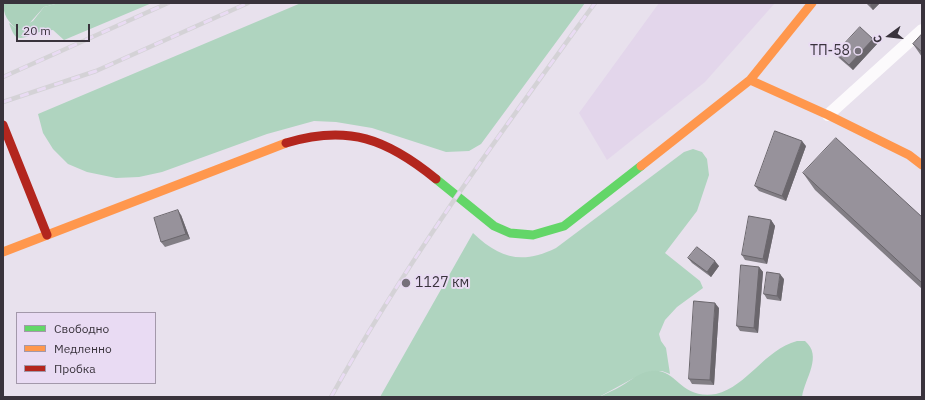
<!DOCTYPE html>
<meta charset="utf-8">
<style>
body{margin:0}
#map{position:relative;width:925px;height:400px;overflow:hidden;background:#e8e1ed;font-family:"IBM Plex Sans",sans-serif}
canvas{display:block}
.frame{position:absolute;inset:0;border:4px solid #39333c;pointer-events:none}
.legend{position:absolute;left:16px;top:312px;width:140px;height:72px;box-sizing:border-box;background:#e9dbf3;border:1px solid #a398aa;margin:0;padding:5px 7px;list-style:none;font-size:12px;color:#39333c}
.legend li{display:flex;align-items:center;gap:8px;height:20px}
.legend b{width:20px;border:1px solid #a398aa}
.north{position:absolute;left:869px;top:16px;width:40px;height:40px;-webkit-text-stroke:3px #e9dbf3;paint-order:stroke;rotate:255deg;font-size:11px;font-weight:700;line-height:16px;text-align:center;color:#39333c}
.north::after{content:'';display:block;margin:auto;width:14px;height:18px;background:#39333c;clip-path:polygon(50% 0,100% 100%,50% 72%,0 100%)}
.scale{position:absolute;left:16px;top:24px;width:74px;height:18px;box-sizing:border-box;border:2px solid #39333c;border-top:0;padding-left:5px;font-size:12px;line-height:14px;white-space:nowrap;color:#39333c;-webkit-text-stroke:3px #e9dbf3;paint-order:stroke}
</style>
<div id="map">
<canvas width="925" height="400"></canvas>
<div class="frame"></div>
<ul class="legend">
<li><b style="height:5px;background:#63d668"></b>Свободно</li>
<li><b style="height:5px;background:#ff974d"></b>Медленно</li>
<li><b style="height:5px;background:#b3261e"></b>Пробка</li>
</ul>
<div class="north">С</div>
<div class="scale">20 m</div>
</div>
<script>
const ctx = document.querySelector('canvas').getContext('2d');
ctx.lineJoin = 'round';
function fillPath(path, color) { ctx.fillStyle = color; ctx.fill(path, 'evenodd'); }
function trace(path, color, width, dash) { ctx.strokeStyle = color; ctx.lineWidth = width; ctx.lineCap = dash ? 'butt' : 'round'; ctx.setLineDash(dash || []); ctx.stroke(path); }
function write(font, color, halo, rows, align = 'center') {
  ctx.font = font + ' "IBM Plex Sans",sans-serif'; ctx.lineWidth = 4; ctx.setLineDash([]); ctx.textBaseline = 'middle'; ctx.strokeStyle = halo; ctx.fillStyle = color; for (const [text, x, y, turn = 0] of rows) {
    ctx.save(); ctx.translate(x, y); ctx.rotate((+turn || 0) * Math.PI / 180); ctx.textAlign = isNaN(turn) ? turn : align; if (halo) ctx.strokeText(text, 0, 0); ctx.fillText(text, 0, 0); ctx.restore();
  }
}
fillPath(new Path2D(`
 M 659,3 L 775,3 L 705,82 L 607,160 L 579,113 Z`), '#e3d6eb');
fillPath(new Path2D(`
 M 59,3 L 152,3 L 64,40 L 53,30 C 46,31 40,31 34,34 C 17,41 15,40 9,23 L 17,29 L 33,21 L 44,7 Z
 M 301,3 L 585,3 L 481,144 L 469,151 L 446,152 L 372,128 L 336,122 L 314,121 L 267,134 L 162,172 L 139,177 L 116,178 L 87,172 L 68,164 L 53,149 L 43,133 L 38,114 Z
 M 693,149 L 702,152 L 707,159 L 709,175 L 697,211 L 665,253 L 700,281 L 703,288 L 677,307 L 665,320 L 659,334 L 661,341 L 666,348 L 670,374 L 662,371 L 652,371 L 632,379 L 599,397 L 380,397 L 473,233 C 499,258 522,265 556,248 L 684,152 Z`), '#afd4bf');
fillPath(new Path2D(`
 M 4,3 L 59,3 L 44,7 L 26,27 L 17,29 C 9,23 2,14 4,3 Z
 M 797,341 L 805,341 C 823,356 805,378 802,397 L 599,397 C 605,394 610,392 616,389 C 628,383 637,373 651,371 C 677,367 679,400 716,394 C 748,386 764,350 797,341 Z`), '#abd1bb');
trace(new Path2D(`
 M 828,115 L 922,30`), '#fcfafc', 12);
trace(new Path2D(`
 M 436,179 L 494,226 L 510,233 L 533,235 L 564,226 L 641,166`), '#63d668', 9);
trace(new Path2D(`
 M 750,80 L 828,115 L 909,155 L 922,165
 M 641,166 L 750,80 L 812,3
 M 3,252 L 286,143`), '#ff974d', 9);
trace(new Path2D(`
 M 3,125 L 47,235
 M 286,143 C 348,124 387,139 436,179`), '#b3261e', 9);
const rail = new Path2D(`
 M 3,77 L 168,3
 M 3,102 L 96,71 L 248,3
 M 331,397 C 408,258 502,131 595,3`);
trace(rail, '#d4d2d6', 4.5);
trace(rail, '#e9dbf3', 3, [9]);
fillPath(new Path2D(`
 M 866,3 L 880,3 L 873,10 Z
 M 922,34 L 922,57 L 913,44 Z
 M 873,39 L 877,44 L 853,70 L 839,58 L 836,53 Z
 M 806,146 L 786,201 L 759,191 L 755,186 Z
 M 803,173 L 922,217 L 922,289 L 815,190 Z
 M 181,215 L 190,239 L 165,247 L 161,242 Z
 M 771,220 L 775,226 L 767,264 L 745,260 L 742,255 Z
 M 688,258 L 719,266 L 711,277 L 692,263 Z
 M 759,267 L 763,272 L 758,333 L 740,331 L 737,326 Z
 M 784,279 L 781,301 L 767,299 L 764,294 Z
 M 719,308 L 714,385 L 692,384 L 689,379 Z`), '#827e85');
fillPath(new Path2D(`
 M 872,3 L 880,3 L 873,10 L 870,5 Z
 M 873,39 L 877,44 L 853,70 L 849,65 Z
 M 802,141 L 806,146 L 786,201 L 782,196 Z
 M 178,210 L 181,215 L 190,239 L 186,234 Z
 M 771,220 L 775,226 L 767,264 L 763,259 Z
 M 715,261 L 719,266 L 711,277 L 707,272 Z
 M 759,267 L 763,272 L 758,333 L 754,328 Z
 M 780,274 L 784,279 L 781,301 L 777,296 Z
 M 715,303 L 719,308 L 714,385 L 710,380 Z`), '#6a666c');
const building = new Path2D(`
 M 860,27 L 873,39 L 849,65 L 836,53 Z
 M 922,34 L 922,52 L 913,44 Z
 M 775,131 L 802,141 L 782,196 L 755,186 Z
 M 836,138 L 922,217 L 922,283 L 803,173 Z
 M 178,210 L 186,234 L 161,242 L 154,218 Z
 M 749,216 L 771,220 L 763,259 L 742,255 Z
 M 697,247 L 715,261 L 707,272 L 688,258 Z
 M 741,265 L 759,267 L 754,328 L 737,326 Z
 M 767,272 L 780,274 L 777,296 L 764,294 Z
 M 694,301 L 715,303 L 710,380 L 689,379 Z`);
fillPath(building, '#97929b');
trace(building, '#6a666c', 1);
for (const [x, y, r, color] of [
 [858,51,4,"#76707a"],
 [406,283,5,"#76707a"]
]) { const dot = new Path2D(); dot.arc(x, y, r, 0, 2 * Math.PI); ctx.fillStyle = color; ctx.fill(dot); trace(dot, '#e9dbf3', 1.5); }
write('14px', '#39333c', '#e9dbf3', [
 ["ТП-58",850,51],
 ["1127 км",415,283,"left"]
], 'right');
</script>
